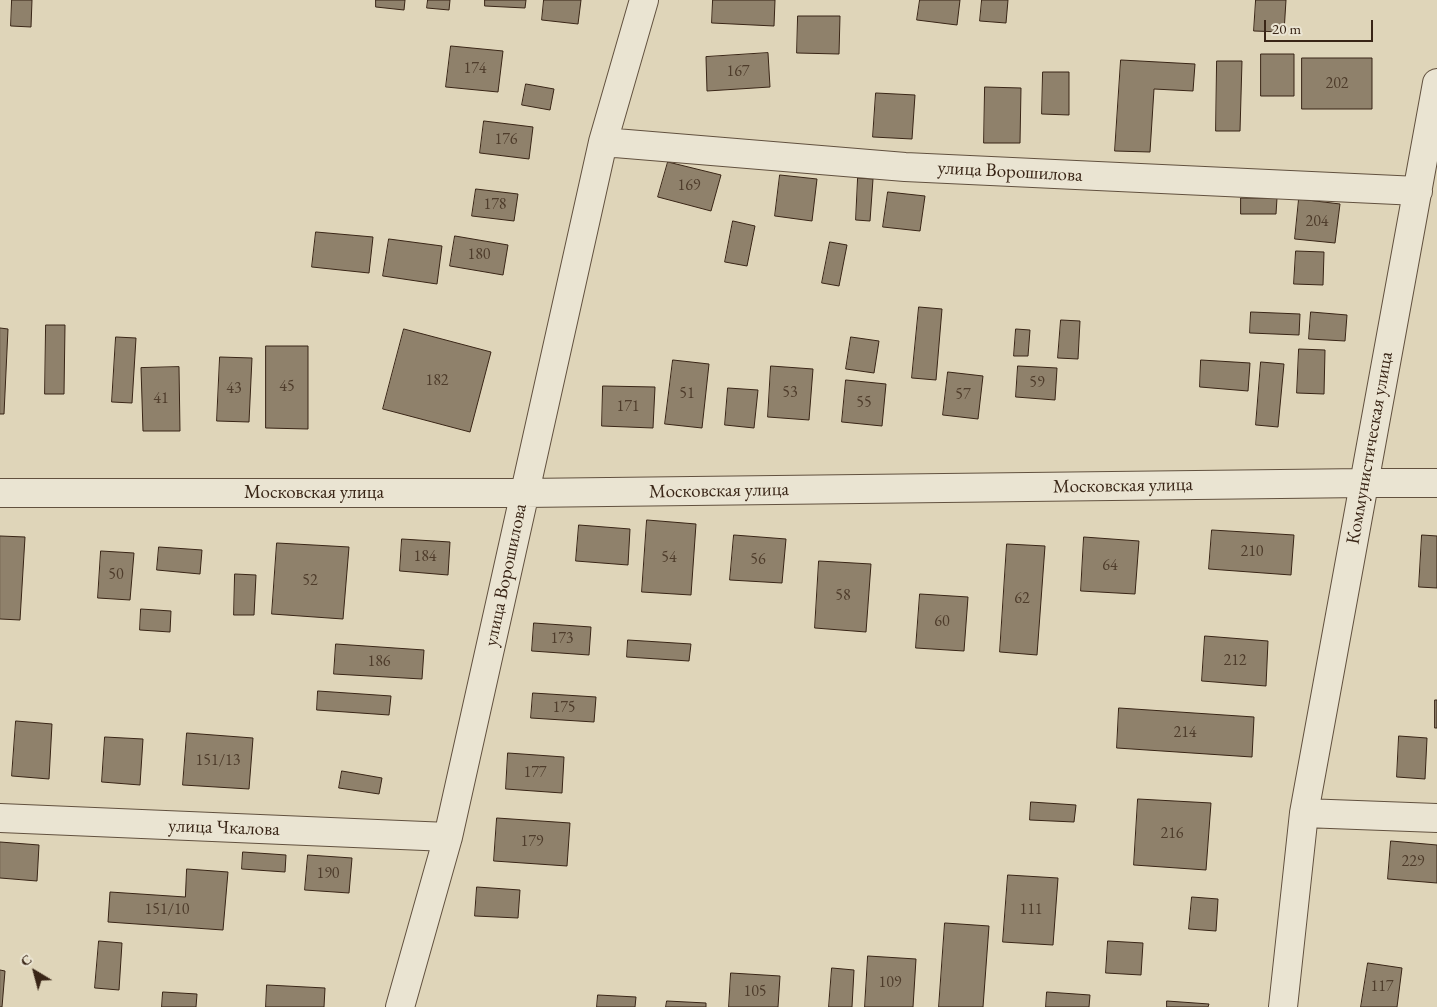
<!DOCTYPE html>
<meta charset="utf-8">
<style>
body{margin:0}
#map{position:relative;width:1437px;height:1007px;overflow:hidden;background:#dfd5b9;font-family:"EB Garamond",serif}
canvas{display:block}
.north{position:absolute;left:10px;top:947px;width:50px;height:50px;-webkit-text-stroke:4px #eae4d2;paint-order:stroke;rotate:323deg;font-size:14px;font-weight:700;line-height:20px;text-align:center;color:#392516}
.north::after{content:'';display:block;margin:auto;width:18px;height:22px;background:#392516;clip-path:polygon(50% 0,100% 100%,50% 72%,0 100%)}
.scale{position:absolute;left:1264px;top:20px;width:109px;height:22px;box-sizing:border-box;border:2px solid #392516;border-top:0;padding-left:6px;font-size:15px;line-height:18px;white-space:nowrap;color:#392516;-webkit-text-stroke:4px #eae4d2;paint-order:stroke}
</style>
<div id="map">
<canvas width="1437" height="1007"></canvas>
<div class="north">С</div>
<div class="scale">20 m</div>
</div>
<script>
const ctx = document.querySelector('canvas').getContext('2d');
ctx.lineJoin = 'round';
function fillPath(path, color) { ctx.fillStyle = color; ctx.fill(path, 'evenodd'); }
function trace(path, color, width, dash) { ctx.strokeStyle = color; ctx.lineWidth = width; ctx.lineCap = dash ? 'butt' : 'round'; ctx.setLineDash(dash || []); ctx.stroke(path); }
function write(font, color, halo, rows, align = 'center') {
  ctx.font = font + ' "EB Garamond",serif'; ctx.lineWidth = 4; ctx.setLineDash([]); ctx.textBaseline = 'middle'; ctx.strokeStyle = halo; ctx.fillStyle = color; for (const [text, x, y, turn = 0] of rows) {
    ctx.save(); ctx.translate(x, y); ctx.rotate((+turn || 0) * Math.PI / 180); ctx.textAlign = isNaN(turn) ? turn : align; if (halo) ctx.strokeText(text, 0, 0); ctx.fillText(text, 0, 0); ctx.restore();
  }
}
const building = new Path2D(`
 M 12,0 L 32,0 L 31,27 L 11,26 Z
 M 376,0 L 405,0 L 404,10 L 376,7 Z
 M 428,0 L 450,0 L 449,10 L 427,8 Z
 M 485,0 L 526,0 L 525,8 L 485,6 Z
 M 544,0 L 581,0 L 578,24 L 542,20 Z
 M 713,0 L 775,0 L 774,26 L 712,23 Z
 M 920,0 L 960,0 L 957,25 L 917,20 Z
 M 982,0 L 1008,0 L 1006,23 L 980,21 Z
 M 1256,0 L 1286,0 L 1284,32 L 1254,31 Z
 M 798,16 L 840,16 L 839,54 L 797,53 Z
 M 451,46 L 503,51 L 498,92 L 446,87 Z
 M 768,53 L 770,87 L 707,91 L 706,57 Z
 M 1261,54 L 1294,54 L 1294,96 L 1261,96 Z
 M 1302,58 L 1372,58 L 1372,109 L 1302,109 Z
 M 1121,60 L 1195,64 L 1193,91 L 1154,89 L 1150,152 L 1115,151 Z
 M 1217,61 L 1242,61 L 1240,131 L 1216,131 Z
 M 1043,72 L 1069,72 L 1069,115 L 1042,114 Z
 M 526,84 L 554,89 L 550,110 L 522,105 Z
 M 985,87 L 1021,88 L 1020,143 L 984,143 Z
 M 876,93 L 915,95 L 912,139 L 873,137 Z
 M 484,121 L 533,127 L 529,159 L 480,153 Z
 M 668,162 L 721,175 L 711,211 L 658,197 Z
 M 780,175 L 817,179 L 812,221 L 775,216 Z
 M 858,178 L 873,179 L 870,221 L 856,220 Z
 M 476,189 L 518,194 L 514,221 L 472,216 Z
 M 888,192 L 925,196 L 920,231 L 883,227 Z
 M 1241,198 L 1277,198 L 1276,214 L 1241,214 Z
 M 1299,199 L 1340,204 L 1335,243 L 1295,239 Z
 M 733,221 L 755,226 L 747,266 L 725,262 Z
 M 316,232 L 373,237 L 369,273 L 312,267 Z
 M 455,236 L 508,245 L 503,275 L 450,266 Z
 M 389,239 L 442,246 L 437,284 L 383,276 Z
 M 830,242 L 847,245 L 839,286 L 822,283 Z
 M 1296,251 L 1324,252 L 1323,285 L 1294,284 Z
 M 919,307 L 942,309 L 936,380 L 912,378 Z
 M 1251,312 L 1300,314 L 1299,335 L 1250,333 Z
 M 1311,312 L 1347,315 L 1345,341 L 1309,339 Z
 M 1061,320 L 1080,321 L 1078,359 L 1058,358 Z
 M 46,325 L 65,325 L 64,394 L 45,394 Z
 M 0,328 L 8,329 L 4,414 L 0,414 Z
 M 404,329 L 491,352 L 470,432 L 383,409 Z
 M 1016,329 L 1030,330 L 1028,356 L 1014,356 Z
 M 116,337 L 136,338 L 132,403 L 112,402 Z
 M 851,337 L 879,341 L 874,373 L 846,369 Z
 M 266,346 L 308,346 L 308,429 L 266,428 Z
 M 1299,349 L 1325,350 L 1324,394 L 1297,393 Z
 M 220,357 L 252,358 L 249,422 L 217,421 Z
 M 673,360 L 709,364 L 702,428 L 665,424 Z
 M 1201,360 L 1250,363 L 1248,391 L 1200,387 Z
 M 1261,362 L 1284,364 L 1278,427 L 1256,425 Z
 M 771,366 L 813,369 L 809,420 L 768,417 Z
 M 1018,366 L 1057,368 L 1055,400 L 1016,397 Z
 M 179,367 L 180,431 L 143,431 L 141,368 Z
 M 948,372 L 983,376 L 978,419 L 943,415 Z
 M 846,380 L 886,384 L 882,426 L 842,422 Z
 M 603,386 L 655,387 L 653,428 L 602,426 Z
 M 728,388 L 758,390 L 754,428 L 725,425 Z
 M 647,520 L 696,524 L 691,595 L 642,592 Z
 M 579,525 L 630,529 L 628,565 L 576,561 Z
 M 1212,530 L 1294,535 L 1291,575 L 1209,569 Z
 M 734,535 L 786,539 L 782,583 L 730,580 Z
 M 1422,535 L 1437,536 L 1437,588 L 1419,587 Z
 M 0,536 L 25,537 L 20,620 L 0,619 Z
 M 1084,537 L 1139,541 L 1135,594 L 1081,591 Z
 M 402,539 L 450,542 L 448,575 L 400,571 Z
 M 277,543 L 349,547 L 343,619 L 272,614 Z
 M 1007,544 L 1045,546 L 1037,655 L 1000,652 Z
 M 159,547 L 202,550 L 200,574 L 157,570 Z
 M 101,551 L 134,553 L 130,600 L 98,598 Z
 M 819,561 L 871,564 L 866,632 L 815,628 Z
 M 235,574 L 256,575 L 254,615 L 234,615 Z
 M 920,594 L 968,597 L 964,651 L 916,648 Z
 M 141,609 L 171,611 L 170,632 L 140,630 Z
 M 534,623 L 591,627 L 589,655 L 532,651 Z
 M 1205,636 L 1268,641 L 1266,686 L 1202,681 Z
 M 628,640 L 691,644 L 689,661 L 627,657 Z
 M 336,644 L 424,650 L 422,679 L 334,674 Z
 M 318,691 L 391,696 L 389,715 L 317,710 Z
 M 533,693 L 596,697 L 594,722 L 531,718 Z
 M 1435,700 L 1437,700 L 1437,728 L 1435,728 Z
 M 1119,708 L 1254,717 L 1252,757 L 1117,748 Z
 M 16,721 L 52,724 L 49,779 L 12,776 Z
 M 187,733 L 253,738 L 249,789 L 183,785 Z
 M 1399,736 L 1427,738 L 1425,779 L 1397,777 Z
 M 105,737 L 143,739 L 140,785 L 102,782 Z
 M 508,753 L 564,757 L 562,793 L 506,789 Z
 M 342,771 L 382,778 L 379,794 L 339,788 Z
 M 1138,799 L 1211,803 L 1206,870 L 1134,865 Z
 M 1031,802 L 1076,805 L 1074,822 L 1030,820 Z
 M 497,818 L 570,823 L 567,866 L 494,861 Z
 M 1391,841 L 1437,845 L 1437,883 L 1388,879 Z
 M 0,842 L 39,845 L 37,881 L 0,878 Z
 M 243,852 L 286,855 L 285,872 L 242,869 Z
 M 308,855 L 352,858 L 349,893 L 305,890 Z
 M 187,869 L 228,872 L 223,930 L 108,922 L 110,892 L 185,897 Z
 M 1008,875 L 1058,878 L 1053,945 L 1003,942 Z
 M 477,887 L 520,890 L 518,918 L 475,916 Z
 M 1192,897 L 1218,899 L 1216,931 L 1189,929 Z
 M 945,923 L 989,926 L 983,1007 L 939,1007 Z
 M 99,941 L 122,943 L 119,990 L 95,988 Z
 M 1108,941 L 1143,943 L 1141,975 L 1106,973 Z
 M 868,956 L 916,959 L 913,1007 L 865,1007 Z
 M 1368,963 L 1402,968 L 1397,1007 L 1361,1007 Z
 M 832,968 L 854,970 L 852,1007 L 829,1007 Z
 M 0,970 L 5,971 L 2,1007 L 0,1007 Z
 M 731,973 L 780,976 L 778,1007 L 729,1007 Z
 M 267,985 L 325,988 L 324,1007 L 266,1007 Z
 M 163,992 L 197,994 L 196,1007 L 162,1007 Z
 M 1047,992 L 1090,995 L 1089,1007 L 1046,1007 Z
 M 598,995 L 636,997 L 635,1007 L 597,1007 Z
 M 667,1001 L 706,1003 L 706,1007 L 666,1007 Z
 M 1167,1001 L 1209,1004 L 1208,1007 L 1167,1007 Z`);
fillPath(building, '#8f816b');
trace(building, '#392516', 1);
const minor = new Path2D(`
 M 603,142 L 905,167 L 1418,191
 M 0,493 L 524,493 L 1364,483 L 1437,483
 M 1304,813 L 1437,818
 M 0,818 L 448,837
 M 400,1007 L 448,837 L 603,142 L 644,0
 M 1283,1007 L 1304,813 L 1437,83`);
trace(minor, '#62513f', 30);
trace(minor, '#eae4d2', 28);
write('16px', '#4e3c2b', null, [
 ["174",475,69],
 ["167",738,72],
 ["202",1337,84],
 ["176",506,140],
 ["169",689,186],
 ["178",495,205],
 ["204",1317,222],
 ["180",479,255],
 ["182",437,381],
 ["59",1037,383],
 ["45",287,387],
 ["43",234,389],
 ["53",790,393],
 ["51",687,394],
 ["57",963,395],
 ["41",161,399],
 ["55",864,403],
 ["171",628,407],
 ["210",1252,552],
 ["184",425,557],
 ["54",669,558],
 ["56",758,560],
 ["64",1110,566],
 ["50",116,575],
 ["52",310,581],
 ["58",843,596],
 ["62",1022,599],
 ["60",942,622],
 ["173",562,639],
 ["212",1235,661],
 ["186",379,662],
 ["175",564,708],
 ["214",1185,733],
 ["151/13",218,761],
 ["177",535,773],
 ["216",1172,834],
 ["179",532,842],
 ["229",1413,862],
 ["190",328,874],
 ["151/10",167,910],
 ["111",1031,910],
 ["109",890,983],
 ["117",1382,987],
 ["105",755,992]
]);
write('19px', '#392516', '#eae4d2', [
 ["улица Ворошилова",1010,172,3],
 ["Коммунистическая улица",1370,448,-80],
 ["Московская улица",1123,486,-1],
 ["Московская улица",719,491,-1],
 ["Московская улица",314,493],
 ["улица Ворошилова",506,575,-78],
 ["улица Чкалова",224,828,2]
]);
</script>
